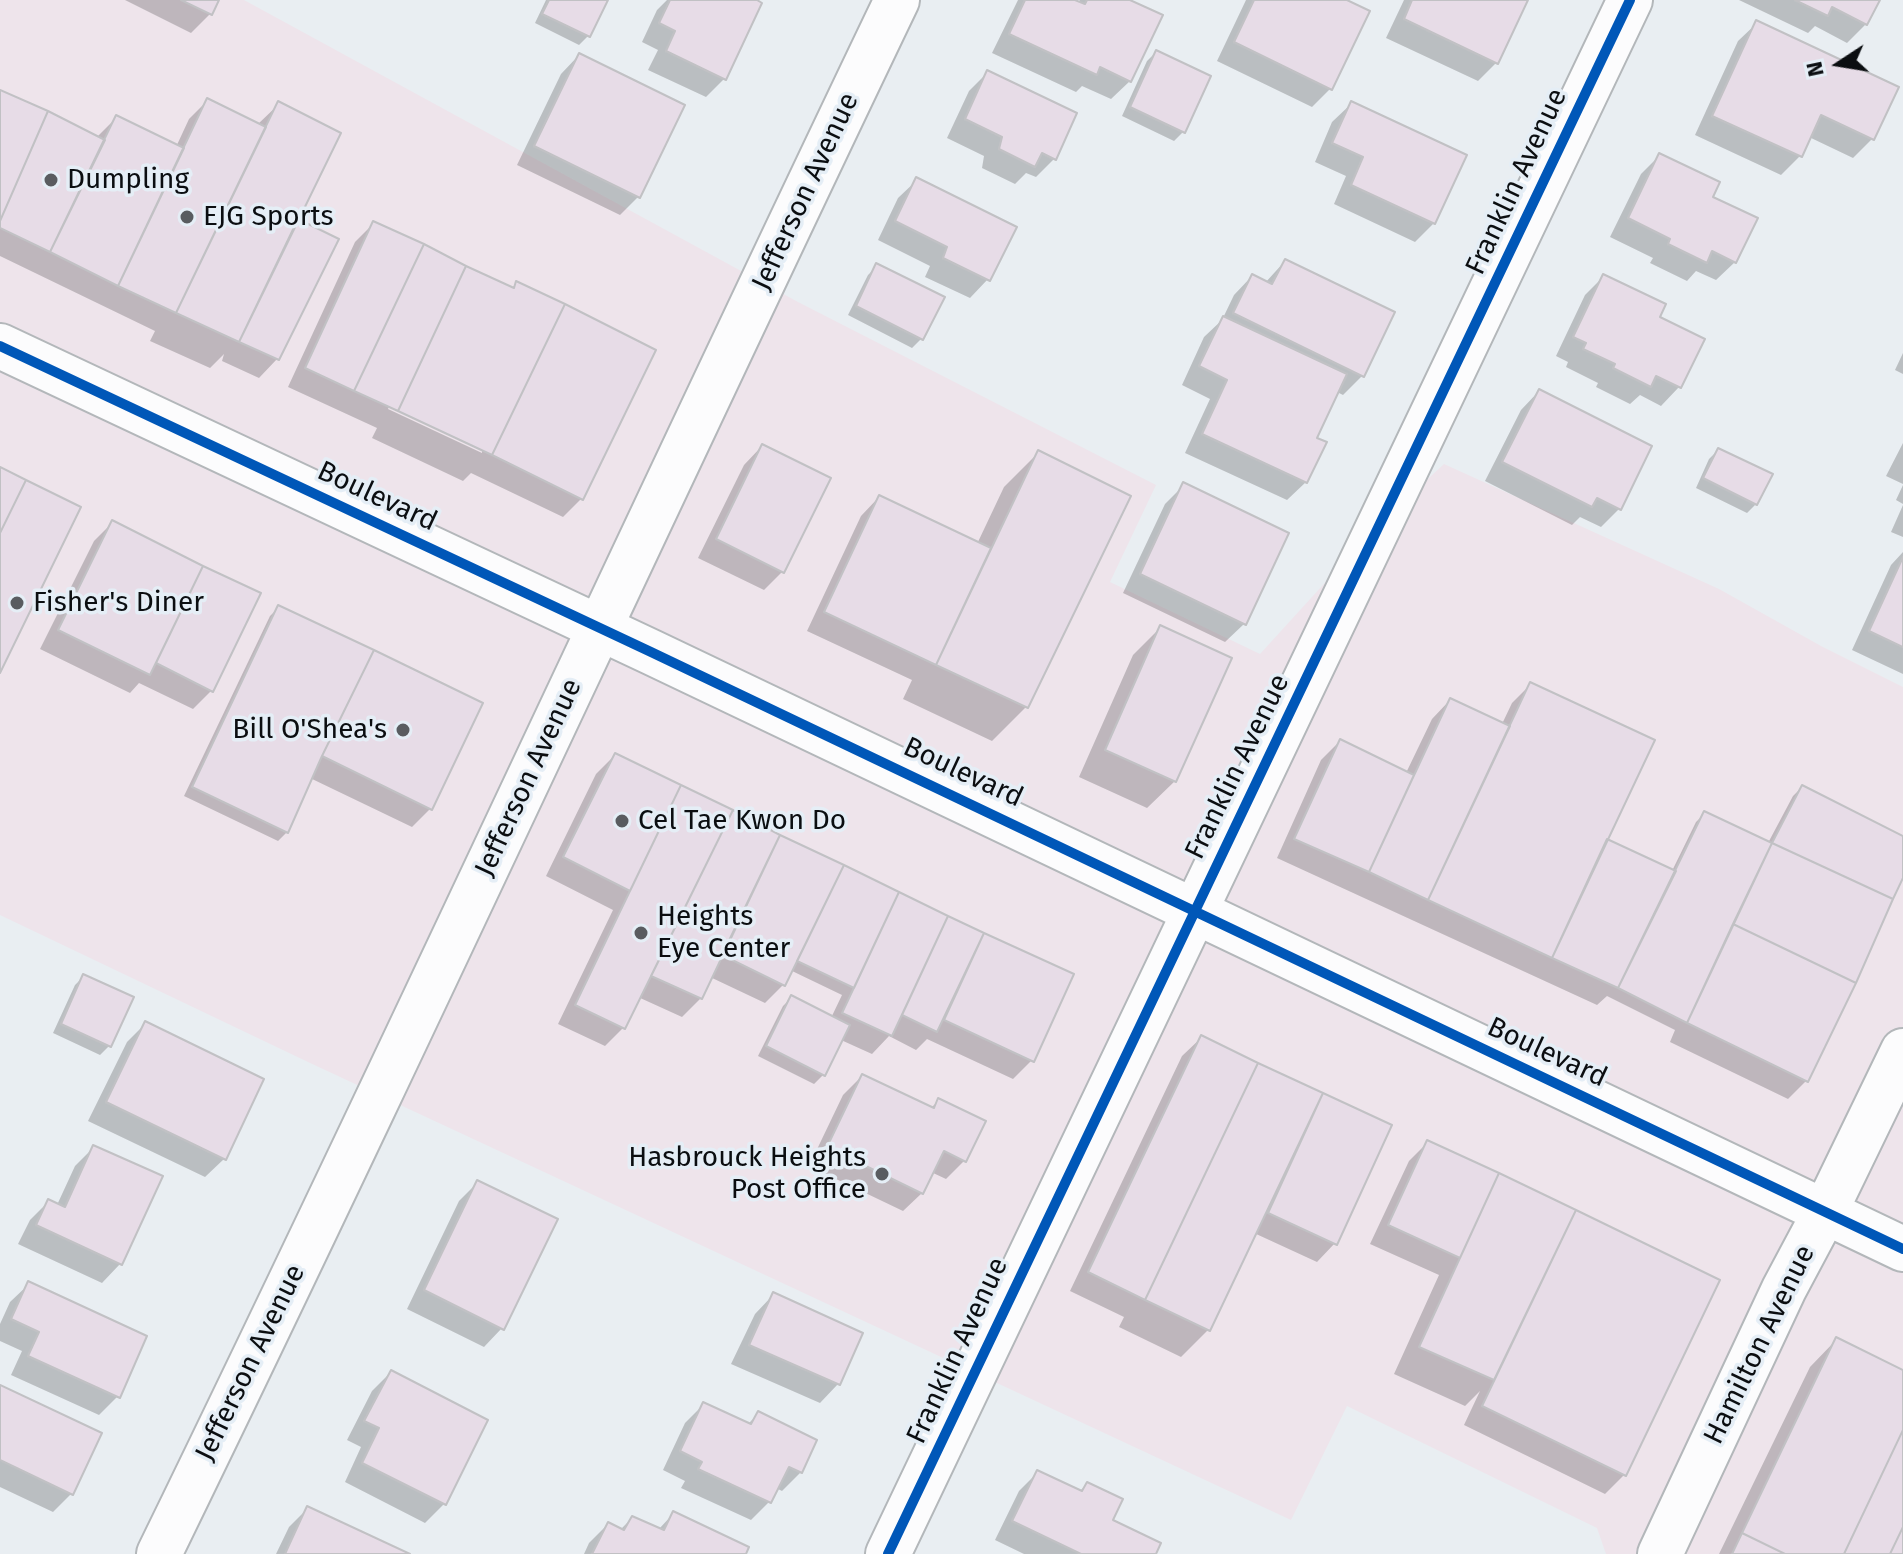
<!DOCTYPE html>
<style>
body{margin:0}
#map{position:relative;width:1903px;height:1554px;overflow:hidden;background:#e9eef2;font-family:"Fira Sans",sans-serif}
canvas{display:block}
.north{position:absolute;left:1799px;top:24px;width:80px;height:80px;-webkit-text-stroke:6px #e5eef6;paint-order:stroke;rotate:258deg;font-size:22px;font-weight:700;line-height:32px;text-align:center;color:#0b0e11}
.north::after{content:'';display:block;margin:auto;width:28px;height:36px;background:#0b0e11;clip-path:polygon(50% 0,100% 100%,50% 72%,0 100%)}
</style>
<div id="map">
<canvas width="1903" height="1554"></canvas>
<div class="north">N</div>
</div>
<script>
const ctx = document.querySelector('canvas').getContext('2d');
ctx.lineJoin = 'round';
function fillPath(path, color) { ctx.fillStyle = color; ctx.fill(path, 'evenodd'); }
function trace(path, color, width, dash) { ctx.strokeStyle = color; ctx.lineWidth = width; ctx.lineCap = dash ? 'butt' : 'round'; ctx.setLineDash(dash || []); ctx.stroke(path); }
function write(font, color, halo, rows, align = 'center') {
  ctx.font = font + ' "Fira Sans",sans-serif'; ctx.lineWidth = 7; ctx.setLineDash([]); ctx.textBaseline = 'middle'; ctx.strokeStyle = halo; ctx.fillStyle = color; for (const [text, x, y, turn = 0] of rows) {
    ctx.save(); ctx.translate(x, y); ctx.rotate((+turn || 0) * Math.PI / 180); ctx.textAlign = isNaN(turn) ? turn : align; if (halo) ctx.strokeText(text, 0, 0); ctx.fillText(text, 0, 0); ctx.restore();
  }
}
fillPath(new Path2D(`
 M 0,0 L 244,0 L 798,302 L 1156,485 L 1110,582 L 1260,654 L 1374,529 L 1444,464 L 1719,589 L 1821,646 L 1903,687 L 1903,1554 L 1606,1554 L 1597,1528 L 1347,1406 L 1291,1520 L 308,1062 L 0,915 Z`), '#eee4eb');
fillPath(new Path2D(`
 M 125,0 L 217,0 L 210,14 L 191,33 Z
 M 546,0 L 605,0 L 588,36 L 579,45 L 535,23 Z
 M 667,0 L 753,0 L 724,79 L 706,97 L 648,70 L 658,50 L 642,42 L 657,10 Z
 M 1018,0 L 1070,0 L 1077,3 L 1080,0 L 1125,0 L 1130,81 L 1111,99 L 1082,86 L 1076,92 L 992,53 Z
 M 1246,0 L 1342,0 L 1330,89 L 1312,107 L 1217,61 Z
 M 1404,0 L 1526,0 L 1496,63 L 1478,81 L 1386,38 Z
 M 1739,0 L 1877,0 L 1866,24 L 1847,43 L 1815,26 L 1808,33 Z
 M 1757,23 L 1896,88 L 1872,139 L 1853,158 L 1809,137 L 1800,156 L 1781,175 L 1695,135 L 1738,41 Z
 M 1156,52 L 1183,132 L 1174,141 L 1122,116 L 1147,61 Z
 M 579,55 L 638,197 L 620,215 L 517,165 L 561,74 Z
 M 988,72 L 1054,159 L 1036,177 L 1026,173 L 1015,184 L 982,168 L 984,156 L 947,138 L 969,91 Z
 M 0,93 L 98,136 L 116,118 L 176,147 L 189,119 L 207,101 L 257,125 L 279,104 L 296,220 L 336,240 L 277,359 L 259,378 L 222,361 L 224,354 L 210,368 L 150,341 L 155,331 L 0,256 Z
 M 1351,104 L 1434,223 L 1415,242 L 1334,204 L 1346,176 L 1315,162 L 1332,122 Z
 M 1660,155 L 1710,198 L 1735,262 L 1716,280 L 1696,271 L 1687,281 L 1650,263 L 1653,258 L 1610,237 L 1641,174 Z
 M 917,180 L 988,279 L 970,298 L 925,277 L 930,266 L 878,240 L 898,198 Z
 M 374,223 L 511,289 L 517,283 L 581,499 L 563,517 L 471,473 L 463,481 L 372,438 L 377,428 L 288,387 L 355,242 ZM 390,405 L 482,448 L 482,453 L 388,409 Z
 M 1285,261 L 1393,313 L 1362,376 L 1343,395 L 1337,392 L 1314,439 L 1306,482 L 1287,500 L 1185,453 L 1210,399 L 1182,385 L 1204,337 L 1222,320 L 1234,295 L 1252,276 L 1265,283 Z
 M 877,266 L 921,339 L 912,348 L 848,315 L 868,275 Z
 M 1604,276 L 1657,318 L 1679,387 L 1661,406 L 1640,395 L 1630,404 L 1596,387 L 1598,383 L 1566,367 L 1568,362 L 1556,356 L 1585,295 Z
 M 1903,353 L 1903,374 L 1895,370 Z
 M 1539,391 L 1619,509 L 1601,527 L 1580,517 L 1572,525 L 1485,481 L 1521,410 Z
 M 1903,443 L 1903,484 L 1886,476 Z
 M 762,446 L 783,571 L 764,590 L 698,558 L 744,465 Z
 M 1718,450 L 1756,504 L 1747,513 L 1696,488 L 1709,459 Z
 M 1038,453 L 1026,707 L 992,741 L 903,699 L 912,680 L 807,631 L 861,516 L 879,497 L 977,544 L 1004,487 Z
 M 1184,485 L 1244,624 L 1225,642 L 1123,593 L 1165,504 Z
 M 1903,485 L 1903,504 L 1896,500 Z
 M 1903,505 L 1903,537 L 1891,532 Z
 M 112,523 L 258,594 L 211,691 L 193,709 L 139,683 L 130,693 L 40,649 L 94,541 Z
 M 1903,552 L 1903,674 L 1852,650 L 1891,565 Z
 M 279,607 L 430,809 L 412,827 L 310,778 L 287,832 L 278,841 L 184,796 L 270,616 Z
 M 1160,628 L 1175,781 L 1147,808 L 1079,777 L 1133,655 Z
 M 1531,684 L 1605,840 L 1672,871 L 1696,822 L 1705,813 L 1768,843 L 1793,796 L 1802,787 L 1903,839 L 1903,873 L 1807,1080 L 1788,1099 L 1670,1042 L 1675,1030 L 1607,996 L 1597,1005 L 1277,858 L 1321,760 L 1340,741 L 1406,773 L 1432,719 L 1450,700 L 1502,724 L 1512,703 Z
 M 615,755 L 899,895 L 1071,975 L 1032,1060 L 1013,1079 L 927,1039 L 916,1050 L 889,1036 L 872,1054 L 841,1040 L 823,1075 L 814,1084 L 758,1056 L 783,1006 L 792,997 L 831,1018 L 842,995 L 790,970 L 784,984 L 765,1003 L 710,977 L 701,998 L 682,1017 L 638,997 L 623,1028 L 605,1046 L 558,1024 L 613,910 L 546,876 L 596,774 Z
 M 84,976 L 109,1046 L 100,1055 L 53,1033 L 75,985 Z
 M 145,1024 L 224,1159 L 205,1177 L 88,1121 L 127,1042 Z
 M 1201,1038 L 1317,1101 L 1323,1095 L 1335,1243 L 1317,1262 L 1254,1233 L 1208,1330 L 1181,1357 L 1119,1327 L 1124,1317 L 1070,1291 L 1182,1056 Z
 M 862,1076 L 930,1109 L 939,1100 L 964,1161 L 946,1179 L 931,1172 L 922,1193 L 903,1211 L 809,1166 L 843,1095 Z
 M 1427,1143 L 1575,1212 L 1624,1475 L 1605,1494 L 1464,1425 L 1480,1391 L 1465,1406 L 1394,1374 L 1439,1275 L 1370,1244 L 1409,1161 Z
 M 94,1147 L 120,1264 L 102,1283 L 18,1244 L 30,1220 L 49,1201 L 57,1205 L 75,1166 Z
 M 478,1182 L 502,1328 L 484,1347 L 407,1309 L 459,1201 Z
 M 29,1284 L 118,1396 L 99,1415 L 11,1375 L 22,1351 L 0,1341 L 0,1324 L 10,1302 Z
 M 773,1295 L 861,1334 L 838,1384 L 820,1403 L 731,1364 L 755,1314 Z
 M 1837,1339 L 1903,1372 L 1903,1554 L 1719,1554 L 1810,1367 Z
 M 391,1372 L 485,1421 L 444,1504 L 425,1523 L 345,1482 L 361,1447 L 347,1440 L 372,1391 Z
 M 0,1387 L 71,1494 L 53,1512 L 0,1487 Z
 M 704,1404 L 747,1425 L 758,1414 L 801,1472 L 782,1491 L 776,1488 L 769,1502 L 751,1520 L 681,1488 L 685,1481 L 663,1470 L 685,1423 Z
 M 1037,1473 L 1079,1492 L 1087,1484 L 1110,1521 L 1154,1554 L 1024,1554 L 995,1540 L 1019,1491 Z
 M 308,1508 L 405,1554 L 276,1554 L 289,1527 Z
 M 673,1514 L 744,1554 L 584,1554 L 589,1543 L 608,1524 L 620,1530 L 632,1518 L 658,1530 Z`), '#0003');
const building = new Path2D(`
 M 181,0 L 219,0 L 212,15 Z
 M 549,0 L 608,0 L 590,37 L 542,14 Z
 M 670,0 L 757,0 L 762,3 L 726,80 L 666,51 L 675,31 L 659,23 Z
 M 1025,0 L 1075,0 L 1085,4 L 1087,0 L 1130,0 L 1163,15 L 1131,82 L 1100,67 L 1097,75 L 1009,34 Z
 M 1254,0 L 1347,0 L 1370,11 L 1332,90 L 1234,42 Z
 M 1412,0 L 1528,0 L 1498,64 L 1404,19 Z
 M 1795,0 L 1880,0 L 1867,25 L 1832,7 L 1828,16 Z
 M 1756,20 L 1899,87 L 1874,140 L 1821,115 L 1802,157 L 1712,116 Z
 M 1156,50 L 1211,76 L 1185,133 L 1130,107 Z
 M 579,53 L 685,105 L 640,198 L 534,146 Z
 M 987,70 L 1077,113 L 1056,160 L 1042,153 L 1035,167 L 999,149 L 1002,137 L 965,119 Z
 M 0,90 L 48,111 L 0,221 Z
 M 207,98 L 266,127 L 176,313 L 118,286 Z
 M 278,101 L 341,133 L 239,342 L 176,313 Z
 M 1351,101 L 1467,155 L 1435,224 L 1351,185 L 1363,157 L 1332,143 Z
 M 48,111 L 105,140 L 50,252 L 0,228 L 0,221 Z
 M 116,115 L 184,148 L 118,286 L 50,252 Z
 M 1659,153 L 1720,182 L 1713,197 L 1758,218 L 1736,263 L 1712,251 L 1707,263 L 1668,244 L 1670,239 L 1628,218 Z
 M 916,177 L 1017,227 L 990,281 L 943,258 L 947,247 L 895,221 Z
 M 298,219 L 339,239 L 279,360 L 239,342 Z
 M 373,221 L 424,244 L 354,391 L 305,368 Z
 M 424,244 L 466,266 L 398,411 L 354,391 Z
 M 1285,259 L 1395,312 L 1364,377 L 1233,313 L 1252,274 L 1272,284 Z
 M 876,263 L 945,297 L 923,340 L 856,306 Z
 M 466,266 L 514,288 L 516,281 L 565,304 L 492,455 L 398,411 Z
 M 1603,274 L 1666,304 L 1660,317 L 1705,339 L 1681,388 L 1656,376 L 1651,387 L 1613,368 L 1615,364 L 1583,349 L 1586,343 L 1573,337 Z
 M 565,304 L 656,350 L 583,500 L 492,455 Z
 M 1223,316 L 1347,374 L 1317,438 L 1327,442 L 1307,483 L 1202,434 L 1227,380 L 1199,366 Z
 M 1539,389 L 1652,446 L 1621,510 L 1597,498 L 1592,507 L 1502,462 Z
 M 762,444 L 831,478 L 784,573 L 716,539 Z
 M 1718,448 L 1773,474 L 1757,505 L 1703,478 Z
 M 1038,450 L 1131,496 L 1028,708 L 936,665 Z
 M 0,467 L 26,480 L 0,533 Z
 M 26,480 L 81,507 L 0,673 L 0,533 Z
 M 1183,482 L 1289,533 L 1246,625 L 1140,574 Z
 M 879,495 L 991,548 L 936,665 L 824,612 Z
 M 112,520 L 203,566 L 150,675 L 58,630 Z
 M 1903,557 L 1903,647 L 1869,631 Z
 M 203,566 L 261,593 L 213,692 L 156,663 Z
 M 278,605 L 374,650 L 322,756 L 288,833 L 192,787 Z
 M 1160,625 L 1232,658 L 1176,782 L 1105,750 Z
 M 374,650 L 483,703 L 432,810 L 322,756 Z
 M 1530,682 L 1655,740 L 1552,958 L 1428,900 Z
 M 1450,698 L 1510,726 L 1428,900 L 1369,872 Z
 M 1340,739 L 1414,775 L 1369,872 L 1294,839 Z
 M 615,753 L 681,785 L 630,891 L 563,857 Z
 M 681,785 L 733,810 L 625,1029 L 575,1005 Z
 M 1802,785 L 1903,836 L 1903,878 L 1893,899 L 1772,843 Z
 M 733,810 L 780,835 L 702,999 L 651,976 Z
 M 1704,811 L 1772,843 L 1687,1023 L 1618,988 Z
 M 780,835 L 844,865 L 785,986 L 722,955 Z
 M 1607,839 L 1676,871 L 1618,988 L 1552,958 Z
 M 1772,843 L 1893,899 L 1856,983 L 1733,924 Z
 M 844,865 L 899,892 L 854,988 L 797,961 Z
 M 899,892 L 948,916 L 892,1036 L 842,1013 Z
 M 948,916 L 984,933 L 937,1032 L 902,1015 Z
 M 1733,924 L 1856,983 L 1808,1082 L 1687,1023 Z
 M 984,933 L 1074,974 L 1034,1062 L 944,1020 Z
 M 83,974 L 134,997 L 111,1047 L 61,1024 Z
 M 791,995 L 850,1025 L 825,1076 L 766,1046 Z
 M 145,1021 L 264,1079 L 226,1160 L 106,1102 Z
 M 1201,1035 L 1258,1063 L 1145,1300 L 1088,1272 Z
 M 1258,1063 L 1323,1093 L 1210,1331 L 1145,1300 Z
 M 862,1074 L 934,1108 L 938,1098 L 986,1121 L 966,1162 L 944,1151 L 923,1194 L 827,1147 Z
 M 1323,1093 L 1392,1125 L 1337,1245 L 1268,1213 Z
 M 1427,1140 L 1499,1173 L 1460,1258 L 1388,1225 Z
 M 93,1145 L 163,1176 L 122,1265 L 36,1225 L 48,1199 L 65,1207 Z
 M 1499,1173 L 1576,1210 L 1494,1380 L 1419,1347 Z
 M 477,1180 L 558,1219 L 504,1330 L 424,1290 Z
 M 1576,1210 L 1720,1280 L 1626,1476 L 1482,1406 Z
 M 28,1281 L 147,1336 L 120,1398 L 28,1356 L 39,1332 L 11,1319 Z
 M 773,1292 L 863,1333 L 840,1385 L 749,1345 Z
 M 1836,1337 L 1903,1370 L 1903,1430 L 1844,1554 L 1785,1554 L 1742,1533 Z
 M 391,1370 L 488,1420 L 446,1505 L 362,1463 L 379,1428 L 364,1421 Z
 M 0,1385 L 102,1433 L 73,1495 L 0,1460 Z
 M 703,1402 L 751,1424 L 758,1411 L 817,1440 L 802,1473 L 789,1467 L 771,1503 L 698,1469 L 702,1462 L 680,1451 Z
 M 1903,1430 L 1903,1527 L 1890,1554 L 1844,1554 Z
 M 1037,1470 L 1082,1491 L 1087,1482 L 1123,1499 L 1113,1520 L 1161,1543 L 1156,1554 L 1081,1554 L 1012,1521 Z
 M 307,1506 L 410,1554 L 285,1554 Z
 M 673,1511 L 749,1547 L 746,1554 L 592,1554 L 608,1522 L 624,1530 L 632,1516 L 664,1530 Z
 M 1903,1527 L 1903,1554 L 1890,1554 Z
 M 1742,1533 L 1785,1554 L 1732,1554 Z`);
fillPath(building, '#e7dce7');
trace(building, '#c1c1c4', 2);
const minor = new Path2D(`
 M 0,346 L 651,652 L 1903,1249
 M 159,1554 C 410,1039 649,517 897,0
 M 888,1554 L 1630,0
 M 1660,1554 L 1784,1289 L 1825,1212 L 1903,1051`);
trace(minor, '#b3b7ba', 48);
trace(minor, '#fcfcfd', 44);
trace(new Path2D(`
 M 0,346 L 651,652 L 1903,1249
 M 888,1554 L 1630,0`), '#0057b8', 10);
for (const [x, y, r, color] of [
 [51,180,8,"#595c60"],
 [187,217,8,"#595c60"],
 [17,603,8,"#595c60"],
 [403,730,8,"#595c60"],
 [622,821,8,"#595c60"],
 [641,933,8,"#595c60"],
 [882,1174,8,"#595c60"]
]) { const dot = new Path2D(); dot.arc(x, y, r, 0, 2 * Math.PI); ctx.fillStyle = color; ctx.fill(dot); trace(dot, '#e5eef6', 3); }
write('28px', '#0b0e11', '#e5eef6', [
 ["Dumpling",67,180],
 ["EJG Sports",203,217],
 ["Fisher's Diner",33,603],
 ["Bill O'Shea's",387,730,"right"],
 ["Cel Tae Kwon Do",638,821],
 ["Heights",657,917],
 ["Eye Center",657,949],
 ["Hasbrouck Heights",866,1158,"right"],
 ["Post Office",866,1190,"right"]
], 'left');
write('28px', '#0b0e11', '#e5eef6', [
 ["Franklin Avenue",1517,182,-65],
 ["Jefferson Avenue",806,192,-65],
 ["Boulevard",377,497,25],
 ["Franklin Avenue",1238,767,-64],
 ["Boulevard",963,773,25],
 ["Jefferson Avenue",529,778,-65],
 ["Boulevard",1547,1053,25],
 ["Hamilton Avenue",1760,1345,-64],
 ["Franklin Avenue",958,1351,-65],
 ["Jefferson Avenue",251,1363,-64]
]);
</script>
